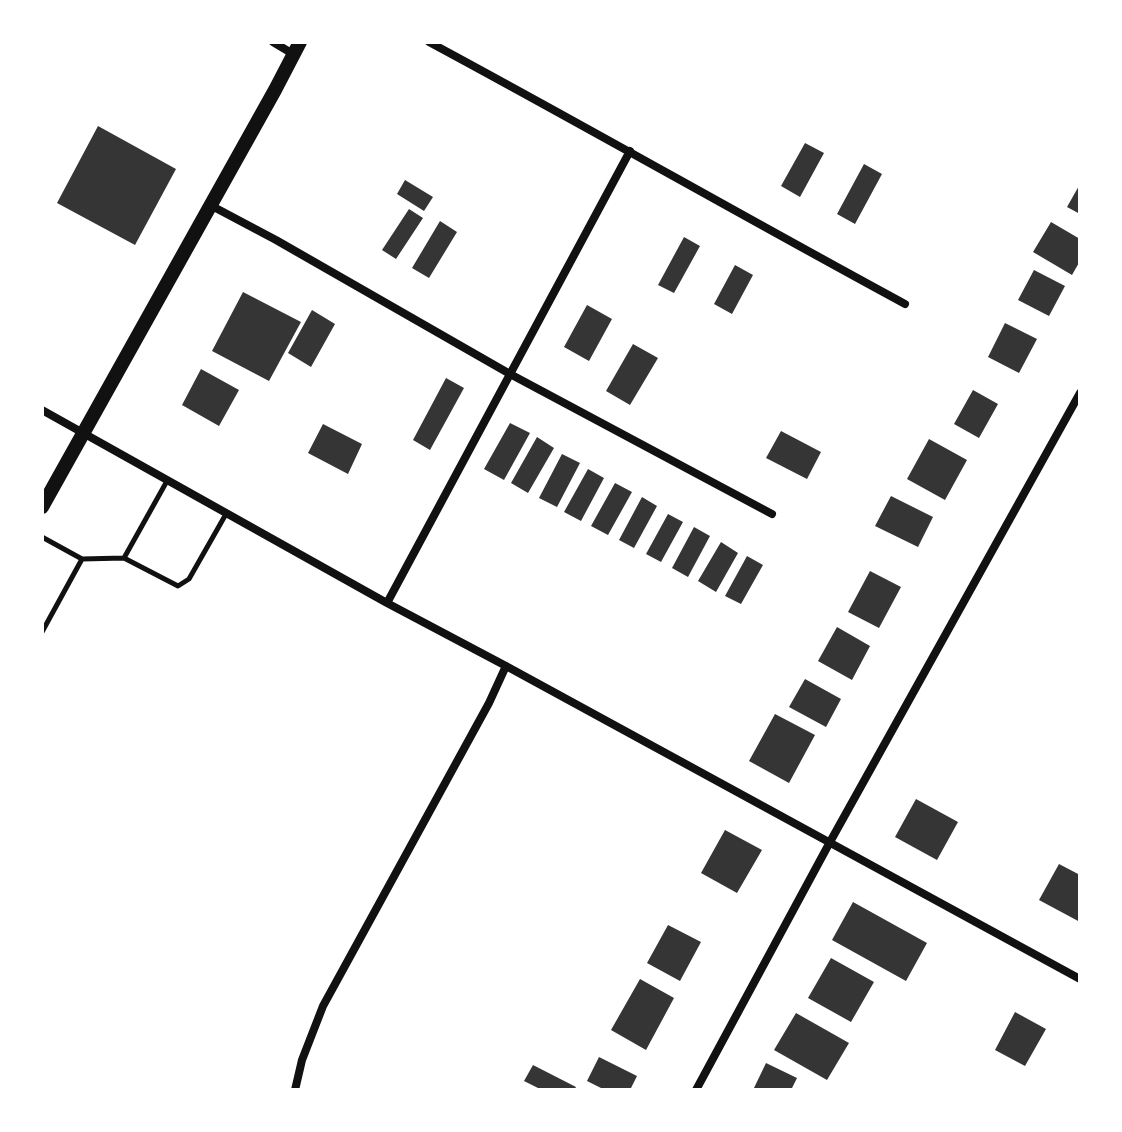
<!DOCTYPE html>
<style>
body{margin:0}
#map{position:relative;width:1122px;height:1132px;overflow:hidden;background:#fff;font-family:"Fira Sans",sans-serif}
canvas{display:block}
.frame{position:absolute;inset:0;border:44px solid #fff;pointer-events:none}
</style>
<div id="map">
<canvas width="1122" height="1132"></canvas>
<div class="frame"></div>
</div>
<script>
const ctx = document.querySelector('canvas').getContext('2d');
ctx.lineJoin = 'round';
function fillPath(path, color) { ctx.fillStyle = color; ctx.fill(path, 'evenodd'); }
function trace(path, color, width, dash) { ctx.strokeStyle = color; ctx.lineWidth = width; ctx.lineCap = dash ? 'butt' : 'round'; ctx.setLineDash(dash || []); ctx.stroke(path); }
fillPath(new Path2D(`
 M 98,126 L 176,169 L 135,245 L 57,203 Z
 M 805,143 L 824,153 L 800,197 L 781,186 Z
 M 864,164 L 882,174 L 855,224 L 837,214 Z
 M 405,180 L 433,197 L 424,211 L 397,194 Z
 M 1080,184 L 1080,214 L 1067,207 Z
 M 409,209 L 423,218 L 396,259 L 382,250 Z
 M 440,221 L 457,232 L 429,278 L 412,268 Z
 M 1051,222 L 1080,239 L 1080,261 L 1072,275 L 1033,252 Z
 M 684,237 L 700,246 L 674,293 L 658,285 Z
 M 735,265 L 753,275 L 732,314 L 714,304 Z
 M 1034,270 L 1065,286 L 1049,316 L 1018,300 Z
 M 243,292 L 301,322 L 269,381 L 212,351 Z
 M 587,305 L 612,319 L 589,361 L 564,347 Z
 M 312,310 L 335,324 L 311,367 L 288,353 Z
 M 1005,323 L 1037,339 L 1019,373 L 988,357 Z
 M 633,344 L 658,358 L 630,405 L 606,391 Z
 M 201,369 L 239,390 L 219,426 L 182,405 Z
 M 446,378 L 464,388 L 430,450 L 413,440 Z
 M 973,390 L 998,404 L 979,438 L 954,424 Z
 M 510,423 L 530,433 L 504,480 L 484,469 Z
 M 323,424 L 362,444 L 348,474 L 308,453 Z
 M 781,431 L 821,452 L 807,479 L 766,458 Z
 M 537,437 L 554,448 L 528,493 L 511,483 Z
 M 929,439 L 967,460 L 945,500 L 907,479 Z
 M 562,454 L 580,463 L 557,507 L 539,498 Z
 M 588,469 L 604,478 L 581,521 L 564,512 Z
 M 615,483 L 632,492 L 608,535 L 591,526 Z
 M 891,496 L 933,517 L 918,547 L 875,526 Z
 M 642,497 L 657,506 L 634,548 L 619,540 Z
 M 668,514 L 683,522 L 661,562 L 646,554 Z
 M 694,527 L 710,536 L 688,577 L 672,568 Z
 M 721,542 L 738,553 L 716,592 L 698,581 Z
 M 747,556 L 763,565 L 741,604 L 725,596 Z
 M 870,571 L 901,587 L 879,628 L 848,612 Z
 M 837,627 L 870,646 L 852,680 L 818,661 Z
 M 805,679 L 841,699 L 826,727 L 789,707 Z
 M 775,714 L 815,735 L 789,783 L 749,761 Z
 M 916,799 L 958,822 L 937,860 L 895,837 Z
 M 725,830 L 762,850 L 737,893 L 701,873 Z
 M 1059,864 L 1080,875 L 1080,922 L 1039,900 Z
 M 853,902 L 927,943 L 906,981 L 832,940 Z
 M 668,925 L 701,942 L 680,981 L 647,963 Z
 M 831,958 L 874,982 L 851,1022 L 808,998 Z
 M 640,979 L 674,998 L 646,1050 L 611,1030 Z
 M 1015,1012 L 1046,1029 L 1025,1066 L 995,1050 Z
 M 796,1013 L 849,1043 L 827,1080 L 774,1050 Z
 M 599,1057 L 637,1076 L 630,1090 L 605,1090 L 587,1081 Z
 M 766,1063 L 797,1078 L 791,1090 L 753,1090 Z
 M 533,1065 L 576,1087 L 574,1090 L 542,1090 L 524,1081 Z`), '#353535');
trace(new Path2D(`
 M 42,537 L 82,559 L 42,632
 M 124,558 L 178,586 L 189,579 L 226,514
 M 82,559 L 124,558 L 167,481`), '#111', 5);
trace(new Path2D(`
 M 273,42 L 293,54
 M 429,42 C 589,128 746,218 905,304
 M 210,205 L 276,240 L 510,374 L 772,514
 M 42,410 L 387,603 L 506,666 L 1080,979
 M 387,603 L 630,151
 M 295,1090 L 302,1060 L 323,1006 L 489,703 L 506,666
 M 696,1090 L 830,842 L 1080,393`), '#111', 8);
trace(new Path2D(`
 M 42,507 L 275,90 L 300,42`), '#111', 14);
</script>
